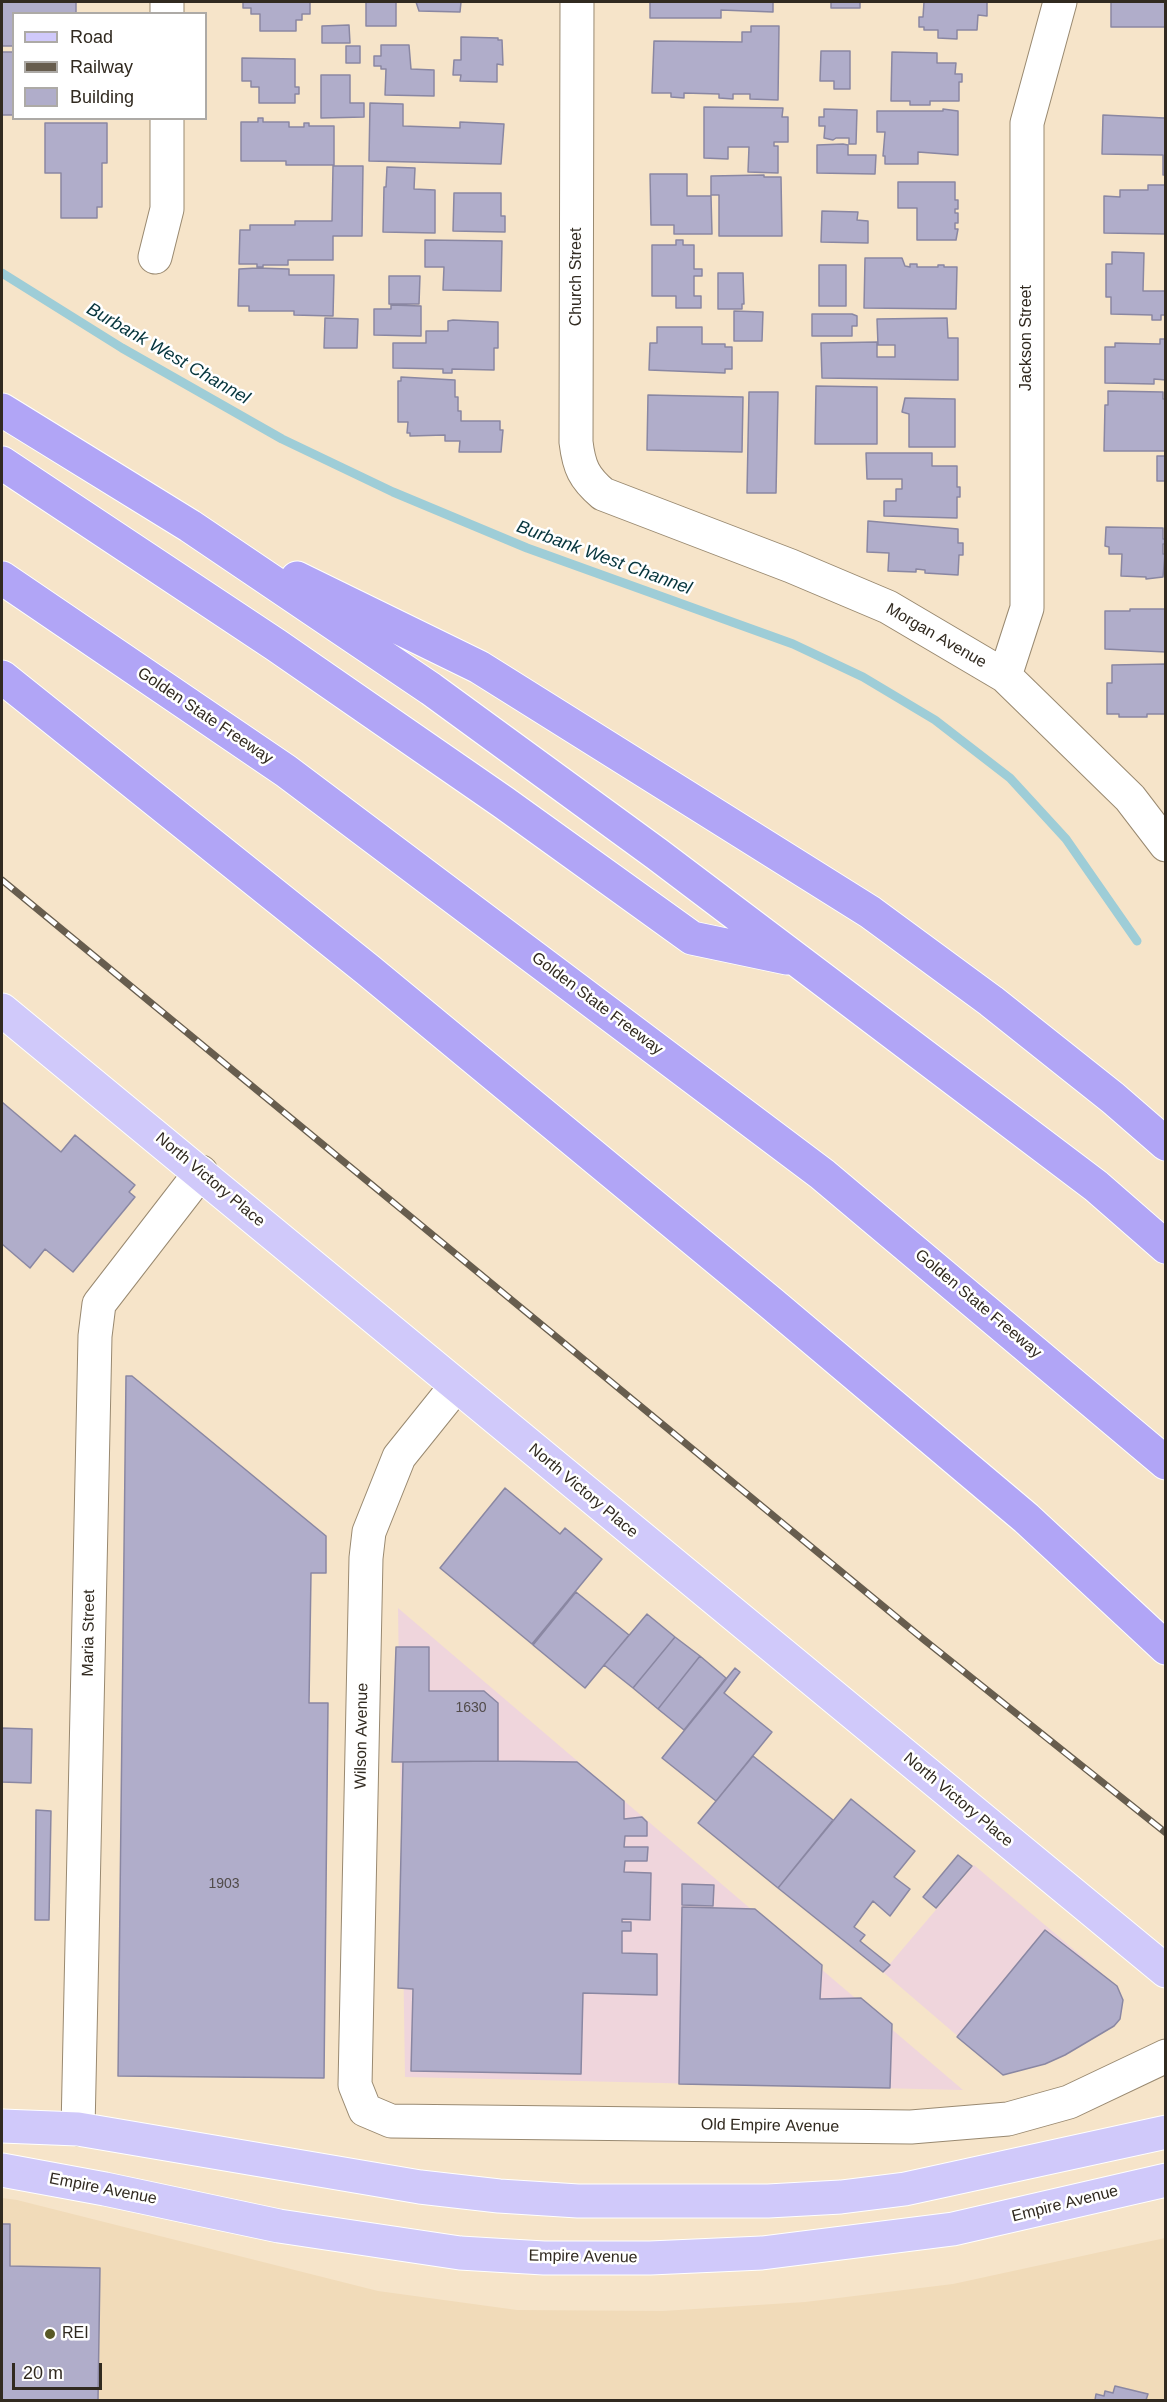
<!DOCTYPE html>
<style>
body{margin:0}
#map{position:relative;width:1167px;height:2402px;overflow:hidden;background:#f6e4c9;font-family:Arial,sans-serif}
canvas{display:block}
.frame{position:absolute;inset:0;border:3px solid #312a20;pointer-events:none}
.legend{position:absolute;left:12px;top:12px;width:195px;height:108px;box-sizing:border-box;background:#fff;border:2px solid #adaaa6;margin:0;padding:8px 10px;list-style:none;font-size:18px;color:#312a20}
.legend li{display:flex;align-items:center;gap:12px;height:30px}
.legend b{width:30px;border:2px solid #adaaa6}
.scale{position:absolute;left:12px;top:2363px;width:90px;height:27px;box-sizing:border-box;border:3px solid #312a20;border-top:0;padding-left:8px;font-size:18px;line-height:21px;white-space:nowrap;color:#312a20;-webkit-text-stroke:4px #fff;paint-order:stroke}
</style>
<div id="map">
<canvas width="1167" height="2402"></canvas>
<div class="frame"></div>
<ul class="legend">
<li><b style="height:8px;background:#d0c9fa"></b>Road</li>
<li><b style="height:8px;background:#675d4e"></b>Railway</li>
<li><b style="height:16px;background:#b0adca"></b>Building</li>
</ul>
<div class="scale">20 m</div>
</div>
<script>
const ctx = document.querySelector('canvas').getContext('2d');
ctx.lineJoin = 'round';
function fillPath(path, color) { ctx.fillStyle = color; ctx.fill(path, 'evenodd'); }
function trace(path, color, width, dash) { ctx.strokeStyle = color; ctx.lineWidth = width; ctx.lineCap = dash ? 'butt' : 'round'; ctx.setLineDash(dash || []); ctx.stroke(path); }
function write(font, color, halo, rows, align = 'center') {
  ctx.font = font + ' Arial,sans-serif'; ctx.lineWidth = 5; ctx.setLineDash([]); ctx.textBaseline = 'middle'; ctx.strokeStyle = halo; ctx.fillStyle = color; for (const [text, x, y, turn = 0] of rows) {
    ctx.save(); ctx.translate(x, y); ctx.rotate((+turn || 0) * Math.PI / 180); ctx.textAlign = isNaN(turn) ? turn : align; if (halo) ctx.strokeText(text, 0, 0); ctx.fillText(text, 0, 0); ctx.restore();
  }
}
fillPath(new Path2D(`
 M 2,2198 L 17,2200 L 378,2291 L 517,2310 L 663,2311 L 805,2302 L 953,2284 L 1165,2238 L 1165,2400 L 2,2400 Z`), '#f1dbb9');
fillPath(new Path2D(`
 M 398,1608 L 963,2090 L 405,2077 Z
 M 974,1865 L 1117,1986 L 1123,2000 L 1122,2011 L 1120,2019 L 1114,2026 L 1065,2055 L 1003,2075 L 883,1972 Z`), '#efd5dc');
trace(new Path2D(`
 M 2,273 L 122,348 L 282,439 L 393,492 L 527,548 L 793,644 L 863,677 L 935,720 L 1010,778 L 1066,839 L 1137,941`), '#9ecdd7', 9);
const building = new Path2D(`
 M 2,2 L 76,2 L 76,14 L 14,14 L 14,46 L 2,46 Z
 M 243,2 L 310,2 L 310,14 L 302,14 L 302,20 L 296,20 L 296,31 L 260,31 L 260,14 L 251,14 L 251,8 L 243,8 Z
 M 366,2 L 396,2 L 396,26 L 366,26 Z
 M 416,2 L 461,2 L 460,12 L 419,11 Z
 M 650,2 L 773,2 L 773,12 L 721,10 L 721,18 L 650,18 Z
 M 831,2 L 860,2 L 860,8 L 831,8 Z
 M 924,2 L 987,2 L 987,16 L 978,15 L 977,30 L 957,30 L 957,39 L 938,38 L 938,30 L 924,30 L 924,27 L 919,27 L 919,17 L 923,17 Z
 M 1111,2 L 1166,2 L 1166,27 L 1111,27 Z
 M 349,25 L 350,43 L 322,43 L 322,26 Z
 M 751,26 L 779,26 L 778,100 L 750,99 L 750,94 L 733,94 L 733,99 L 719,98 L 719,94 L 684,93 L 684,98 L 671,97 L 671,93 L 652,93 L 654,41 L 742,42 L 742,32 L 751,32 Z
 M 461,37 L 498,38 L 498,40 L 502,40 L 503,65 L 497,64 L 497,82 L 460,81 L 461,75 L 453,75 L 454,60 L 461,60 Z
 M 381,45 L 409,45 L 411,69 L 434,70 L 434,96 L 385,95 L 386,69 L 381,69 L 381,66 L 374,66 L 374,56 L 381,56 Z
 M 346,46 L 360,46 L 360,63 L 346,63 Z
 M 821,51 L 850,51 L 850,89 L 834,89 L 834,81 L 820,81 Z
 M 2,52 L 14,52 L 14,115 L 2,115 Z
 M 892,52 L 937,53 L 937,63 L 956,63 L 955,74 L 962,74 L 962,82 L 959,82 L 959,101 L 930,101 L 930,105 L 910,105 L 910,101 L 891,101 Z
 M 242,58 L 295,59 L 295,87 L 299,87 L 299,94 L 295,94 L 295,103 L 259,103 L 259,87 L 251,87 L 251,81 L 242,81 Z
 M 321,75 L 350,75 L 350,103 L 364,103 L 364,117 L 321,118 Z
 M 370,103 L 403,104 L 403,126 L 460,128 L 460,122 L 504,124 L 501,164 L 369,161 Z
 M 704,107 L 783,108 L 782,117 L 788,117 L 788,142 L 774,142 L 774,146 L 778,146 L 778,173 L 748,172 L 749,147 L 728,147 L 728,159 L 704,158 Z
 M 824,109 L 857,110 L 856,144 L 849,144 L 849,138 L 836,138 L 833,140 L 824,138 L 825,126 L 819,126 L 819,117 L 824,117 Z
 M 943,109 L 958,111 L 958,155 L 918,152 L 918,164 L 885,164 L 885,156 L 883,156 L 885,132 L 877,132 L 877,111 L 943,111 Z
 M 1103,115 L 1164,118 L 1166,116 L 1166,175 L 1163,175 L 1163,155 L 1102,154 Z
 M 258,118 L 263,118 L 263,122 L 289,122 L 289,127 L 304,127 L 304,123 L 309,123 L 309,126 L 334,126 L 334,165 L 286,165 L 286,161 L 241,161 L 241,122 L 258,122 Z
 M 45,123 L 107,123 L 107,163 L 102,163 L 102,207 L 97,207 L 97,218 L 61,218 L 61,173 L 45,173 Z
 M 843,144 L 848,145 L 848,155 L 876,155 L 875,174 L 817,173 L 817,145 Z
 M 333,166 L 363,166 L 362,236 L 333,236 L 333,260 L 288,260 L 288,265 L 263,265 L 263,267 L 257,267 L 257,264 L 239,264 L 240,230 L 250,230 L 250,225 L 295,225 L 295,221 L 332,221 Z
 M 387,167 L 415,168 L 414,189 L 435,190 L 435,233 L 383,232 L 384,187 L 386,187 Z
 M 650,174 L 687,174 L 687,196 L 711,196 L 712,234 L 674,234 L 674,225 L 651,225 Z
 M 764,175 L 764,177 L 781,177 L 782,236 L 719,236 L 719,195 L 711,195 L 711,176 Z
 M 898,182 L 955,182 L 955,200 L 958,200 L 958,209 L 955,209 L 955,213 L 958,213 L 958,223 L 955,223 L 955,229 L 958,229 L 956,240 L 917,240 L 917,208 L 898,208 Z
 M 1148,185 L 1166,185 L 1166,234 L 1104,233 L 1104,196 L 1120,197 L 1120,190 L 1148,190 Z
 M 454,193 L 501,193 L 501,216 L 505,216 L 505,232 L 453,231 Z
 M 822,211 L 858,212 L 857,220 L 868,221 L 868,243 L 821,242 Z
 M 425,240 L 502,241 L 501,291 L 443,290 L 444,267 L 425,267 Z
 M 676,240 L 683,240 L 683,245 L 694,245 L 694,269 L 702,269 L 702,276 L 694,276 L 694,296 L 701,296 L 701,308 L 676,308 L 676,296 L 652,296 L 652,245 L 676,245 Z
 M 1112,252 L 1144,253 L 1143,291 L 1166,291 L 1166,315 L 1161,315 L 1161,320 L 1152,320 L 1152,315 L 1111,314 L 1111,297 L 1106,297 L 1106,264 L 1112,264 Z
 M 865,258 L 902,258 L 905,266 L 910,267 L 910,264 L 917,264 L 917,267 L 938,267 L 938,265 L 944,265 L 944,267 L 957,267 L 956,309 L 864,308 Z
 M 819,265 L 846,265 L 846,306 L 819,306 Z
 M 257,268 L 289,269 L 289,275 L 334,275 L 333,316 L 294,315 L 294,311 L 249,311 L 249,306 L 238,306 L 239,269 Z
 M 718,273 L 743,273 L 744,304 L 742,304 L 742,309 L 718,309 Z
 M 389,276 L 420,276 L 419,304 L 389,304 Z
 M 391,305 L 421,306 L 421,336 L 374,335 L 374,309 L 391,309 Z
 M 734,311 L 763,312 L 762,341 L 734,341 Z
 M 812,314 L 852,314 L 857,316 L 857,326 L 852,326 L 852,336 L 812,336 Z
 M 325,318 L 358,319 L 357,348 L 324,348 Z
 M 947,318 L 948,338 L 958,338 L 958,380 L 822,378 L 821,343 L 877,342 L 877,357 L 895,357 L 895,345 L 878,345 L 877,319 Z
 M 453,320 L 498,322 L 498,348 L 494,348 L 494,370 L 452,369 L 452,373 L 443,373 L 443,369 L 393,368 L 393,343 L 426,343 L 426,331 L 448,331 L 448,321 Z
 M 657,327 L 702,327 L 702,344 L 725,344 L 725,347 L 732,347 L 732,369 L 725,369 L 725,373 L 649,370 L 650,343 L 657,343 Z
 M 1160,339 L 1166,339 L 1166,380 L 1154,379 L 1154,384 L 1105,383 L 1105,347 L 1115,347 L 1115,343 L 1160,344 Z
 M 401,377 L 455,380 L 455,397 L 458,397 L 458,411 L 461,411 L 461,421 L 500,421 L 500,430 L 503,430 L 501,452 L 459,452 L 460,441 L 445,441 L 445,435 L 410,436 L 410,433 L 407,433 L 408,422 L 398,422 L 398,381 L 401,381 Z
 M 816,386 L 877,387 L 877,444 L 815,444 Z
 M 1108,391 L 1163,392 L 1163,399 L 1166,399 L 1166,451 L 1104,451 L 1105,405 L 1108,405 Z
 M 749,392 L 778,392 L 776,493 L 747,493 Z
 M 648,395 L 743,397 L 742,452 L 647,450 Z
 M 905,398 L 955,399 L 955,447 L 909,447 L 909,414 L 902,412 Z
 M 866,453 L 932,453 L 932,466 L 957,466 L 957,487 L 960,487 L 960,497 L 957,497 L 957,518 L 884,516 L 884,501 L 896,501 L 896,489 L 902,489 L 902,479 L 867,479 Z
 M 1157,456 L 1166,456 L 1166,481 L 1157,481 Z
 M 868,521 L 958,529 L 958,543 L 963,543 L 963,555 L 959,555 L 958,575 L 925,573 L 925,570 L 916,569 L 916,572 L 888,571 L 889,553 L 867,552 Z
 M 1106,527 L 1163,528 L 1163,539 L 1166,539 L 1166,544 L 1163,544 L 1163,554 L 1165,554 L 1163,577 L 1146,579 L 1146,577 L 1121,576 L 1122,554 L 1109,554 L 1109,547 L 1105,546 Z
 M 1130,609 L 1166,609 L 1166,652 L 1105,649 L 1105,611 L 1130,611 Z
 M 1166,664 L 1166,714 L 1147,714 L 1147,717 L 1119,717 L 1119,714 L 1107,714 L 1107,683 L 1112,683 L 1112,665 Z
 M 2,1102 L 61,1152 L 75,1135 L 135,1185 L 129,1192 L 135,1197 L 73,1272 L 45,1249 L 30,1268 L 2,1244 Z
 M 126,1376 L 132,1376 L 326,1536 L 326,1573 L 311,1573 L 309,1703 L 328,1703 L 324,2078 L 118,2076 Z
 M 505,1488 L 560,1534 L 565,1528 L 602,1559 L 532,1644 L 440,1568 Z
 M 576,1592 L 629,1635 L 585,1688 L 533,1645 Z
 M 647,1614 L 675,1637 L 633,1688 L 604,1665 Z
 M 675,1637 L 700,1656 L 658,1709 L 633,1688 Z
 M 396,1647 L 429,1647 L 429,1691 L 484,1691 L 498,1703 L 498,1761 L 392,1762 Z
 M 700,1656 L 726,1678 L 684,1730 L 658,1709 Z
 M 735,1668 L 740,1672 L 724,1693 L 772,1732 L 716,1801 L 662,1758 Z
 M 2,1728 L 32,1729 L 31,1783 L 2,1782 Z
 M 753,1756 L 833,1820 L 778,1888 L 698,1823 Z
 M 498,1761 L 577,1762 L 624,1801 L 624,1819 L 642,1817 L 647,1822 L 647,1836 L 625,1836 L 624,1847 L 648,1847 L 647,1861 L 625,1861 L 624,1872 L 651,1873 L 650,1920 L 622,1919 L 622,1922 L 631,1922 L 631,1931 L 622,1931 L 622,1953 L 657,1954 L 657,1995 L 583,1993 L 581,2074 L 411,2071 L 413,1989 L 398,1988 L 403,1762 Z
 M 851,1799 L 915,1851 L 894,1877 L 910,1889 L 890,1916 L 873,1901 L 854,1927 L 865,1935 L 860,1941 L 890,1965 L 883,1972 L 778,1888 Z
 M 36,1810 L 51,1811 L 49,1920 L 35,1920 Z
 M 958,1855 L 972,1866 L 936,1908 L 923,1897 Z
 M 682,1884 L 714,1885 L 713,1906 L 682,1905 Z
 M 682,1907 L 755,1909 L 822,1965 L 820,1999 L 861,1998 L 892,2024 L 890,2088 L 679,2084 Z
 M 1045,1930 L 1117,1986 L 1123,2000 L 1120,2019 L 1114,2026 L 1065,2055 L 1045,2064 L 1003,2075 L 957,2037 Z
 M 2,2224 L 10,2224 L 10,2266 L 100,2268 L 98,2400 L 2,2400 Z
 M 1115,2386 L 1148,2394 L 1146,2400 L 1095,2400 L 1096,2394 L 1104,2396 L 1105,2391 L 1113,2393 Z`);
fillPath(building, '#b0adca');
trace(building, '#8a87a2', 1.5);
const minor = new Path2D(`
 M 577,2 L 576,442 C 579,467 584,478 603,494 L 791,566 L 888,607 L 1005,676 L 1130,798 L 1166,845
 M 167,14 L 167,2
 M 155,257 L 167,209 L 167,118
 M 1005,676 L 1027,608 L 1027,123 L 1060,2
 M 456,1386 L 399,1457 L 369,1532 L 366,1558 L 355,2085 L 365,2110 L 391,2121 L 911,2127 L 1008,2119 L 1069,2102 L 1166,2056
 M 78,2129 L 95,1336 L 99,1304 L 201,1172`);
const primary = new Path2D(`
 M 2,1010 L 1166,1971
 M 2,2126 L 78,2129 L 420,2187 L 499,2196 L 578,2201 L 768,2201 L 841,2197 L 905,2189 L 1166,2132
 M 2,2170 L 105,2189 L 279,2226 L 460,2253 L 544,2258 L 650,2258 L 762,2253 L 953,2229 L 1166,2180`);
const motorway = new Path2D(`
 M 2,410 L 190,526 L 431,689 L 657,854 L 1096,1186 L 1166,1247
 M 2,463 L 276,645 L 503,802 L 692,938 L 787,958
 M 2,578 L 286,771 L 822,1174 L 1166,1463
 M 297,578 L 479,667 L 870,912 L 991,1001 L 1113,1098 L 1166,1144
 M 2,677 L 368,970 L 771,1303 L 1026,1518 L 1166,1648`);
trace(minor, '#998970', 35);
trace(primary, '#fff', 35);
trace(motorway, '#fff', 35);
trace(minor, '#fff', 33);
trace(primary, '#d0c9fa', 33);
trace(motorway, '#b1a5f6', 33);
const rail = new Path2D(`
 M 2,880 L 923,1639 L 1166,1833`);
trace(rail, '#675d4e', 7);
trace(rail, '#fff', 4.5, [14]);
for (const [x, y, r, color] of [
 [50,2334,6,"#585926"]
]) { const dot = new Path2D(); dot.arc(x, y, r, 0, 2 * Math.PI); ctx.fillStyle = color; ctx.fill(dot); trace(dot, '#fff', 2); }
write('14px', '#514b4a', null, [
 ["1630",471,1708],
 ["1903",224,1884]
]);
write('16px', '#312a20', '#fff', [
 ["Church Street",577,277,-90],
 ["Jackson Street",1027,338,-90],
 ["Morgan Avenue",936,636,30],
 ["Golden State Freeway",205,716,34],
 ["Golden State Freeway",597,1004,37],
 ["North Victory Place",210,1180,40],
 ["Golden State Freeway",978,1304,40],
 ["North Victory Place",583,1491,40],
 ["Maria Street",89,1633,-89],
 ["Wilson Avenue",362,1736,-89],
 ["North Victory Place",958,1800,40],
 ["Old Empire Avenue",770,2126,1],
 ["Empire Avenue",103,2189,11],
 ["Empire Avenue",1065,2204,-14],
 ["Empire Avenue",583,2257,1]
]);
write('16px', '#312a20', '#fff', [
 ["REI",62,2334]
], 'left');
write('italic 18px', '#06353d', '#fff', [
 ["Burbank West Channel",168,354,30],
 ["Burbank West Channel",604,558,20]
]);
</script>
